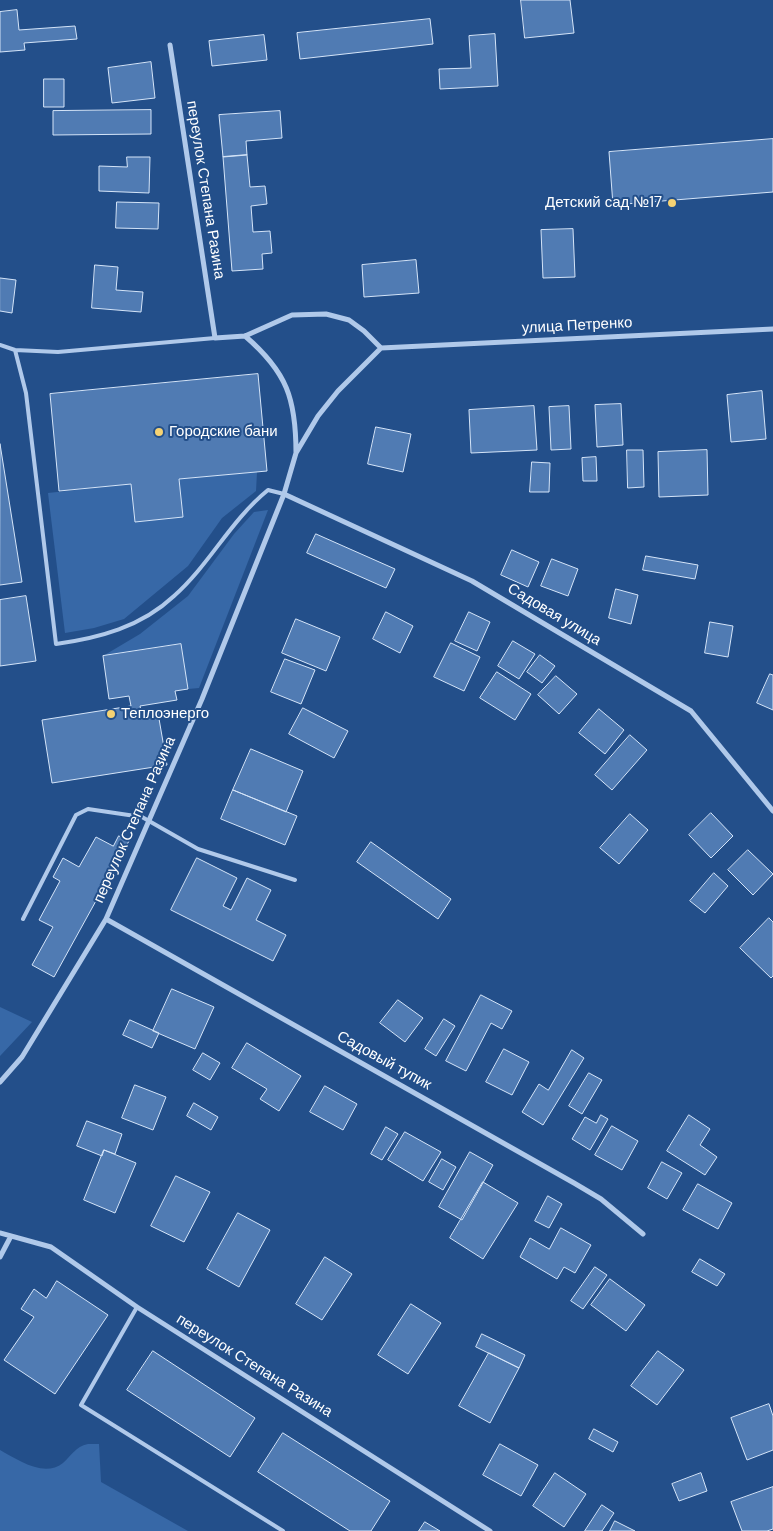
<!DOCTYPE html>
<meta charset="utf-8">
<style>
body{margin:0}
canvas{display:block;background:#234f8a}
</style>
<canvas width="773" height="1531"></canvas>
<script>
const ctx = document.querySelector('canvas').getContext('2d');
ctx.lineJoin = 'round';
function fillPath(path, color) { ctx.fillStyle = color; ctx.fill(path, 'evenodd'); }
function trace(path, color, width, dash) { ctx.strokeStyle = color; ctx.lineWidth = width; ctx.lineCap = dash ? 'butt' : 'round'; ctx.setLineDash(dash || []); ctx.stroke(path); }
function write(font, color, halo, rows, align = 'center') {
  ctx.font = font + ' "DM Sans",sans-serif'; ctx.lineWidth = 4; ctx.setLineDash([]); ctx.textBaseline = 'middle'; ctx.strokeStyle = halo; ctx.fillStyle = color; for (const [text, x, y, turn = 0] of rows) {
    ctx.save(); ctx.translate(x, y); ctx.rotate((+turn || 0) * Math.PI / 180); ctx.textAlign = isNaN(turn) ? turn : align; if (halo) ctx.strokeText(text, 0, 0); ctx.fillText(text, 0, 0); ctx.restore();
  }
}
fillPath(new Path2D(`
 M 257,472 L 256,491 L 222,518 L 188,566 L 124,619 L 94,628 L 65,633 L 48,493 L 131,484 L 135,522 L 183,517 L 179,479 Z
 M 268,510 L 199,688 L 188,689 L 180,644 L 103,656 L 140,634 L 188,596 L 234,534 L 254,512 Z
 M 0,1007 L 32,1022 L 0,1056 Z
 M 88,1444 L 99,1444 L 101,1482 L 188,1531 L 0,1531 L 0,1450 C 18,1460 44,1478 63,1463 C 72,1455 75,1447 88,1444 Z`), '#3768a7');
const building = new Path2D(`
 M 521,0 L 570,0 L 574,33 L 525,38 Z
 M 17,10 L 19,30 L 75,26 L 77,39 L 24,43 L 25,50 L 0,52 L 0,12 Z
 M 430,19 L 433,44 L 300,59 L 297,33 Z
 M 495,34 L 498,86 L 440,89 L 439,69 L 471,68 L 469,36 Z
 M 264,35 L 267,60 L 212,66 L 209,41 Z
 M 151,62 L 155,98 L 112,103 L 108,68 Z
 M 44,79 L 64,79 L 64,107 L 44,107 Z
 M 151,110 L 151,134 L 53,135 L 53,111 Z
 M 280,111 L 282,138 L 246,141 L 247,155 L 223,157 L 219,115 Z
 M 773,139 L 773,192 L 613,205 L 609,152 Z
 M 247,155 L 250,187 L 265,186 L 267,204 L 251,206 L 253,232 L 270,231 L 272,253 L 262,254 L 263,269 L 232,271 L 223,157 Z
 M 127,157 L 150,157 L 149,193 L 99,191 L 99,166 L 127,167 Z
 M 117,202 L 159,203 L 158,229 L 116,228 Z
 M 573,229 L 575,277 L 543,278 L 541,230 Z
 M 416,260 L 419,293 L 364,297 L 362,265 Z
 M 95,265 L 118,267 L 116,290 L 143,292 L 141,312 L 92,308 Z
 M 0,278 L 16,280 L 12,313 L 0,311 Z
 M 258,374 L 267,471 L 179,479 L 183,517 L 135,522 L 131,484 L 59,491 L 50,394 Z
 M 762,391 L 766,439 L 731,442 L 727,395 Z
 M 621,404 L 623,445 L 597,447 L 595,405 Z
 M 534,406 L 537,450 L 471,453 L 469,410 Z
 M 569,406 L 571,449 L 551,450 L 549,407 Z
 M 376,427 L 411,434 L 403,472 L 368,464 Z
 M 0,444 L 22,582 L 0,585 Z
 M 627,450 L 643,450 L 644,487 L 628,488 Z
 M 707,450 L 708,495 L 659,497 L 658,452 Z
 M 596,457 L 597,481 L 583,481 L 582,458 Z
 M 532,462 L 550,463 L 549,492 L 530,492 Z
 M 316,534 L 395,569 L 386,588 L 307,553 Z
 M 512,550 L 539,562 L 528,587 L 501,575 Z
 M 646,556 L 698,565 L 695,579 L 643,570 Z
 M 552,559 L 578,569 L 568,596 L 541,586 Z
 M 616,589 L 638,595 L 631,624 L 609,618 Z
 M 26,596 L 36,661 L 0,666 L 0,600 Z
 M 386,612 L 413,626 L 400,653 L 373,639 Z
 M 469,612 L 490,622 L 477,651 L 455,641 Z
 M 296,619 L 340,637 L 326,671 L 282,653 Z
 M 710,622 L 733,626 L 728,657 L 705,653 Z
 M 513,641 L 535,654 L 519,679 L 498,666 Z
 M 451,643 L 480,657 L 464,691 L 434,677 Z
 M 181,644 L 188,689 L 175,691 L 177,700 L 140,706 L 142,715 L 158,713 L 167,765 L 52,783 L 42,720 L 131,706 L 129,696 L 109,699 L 103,656 Z
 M 540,655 L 555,666 L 542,683 L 527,672 Z
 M 285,659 L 315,670 L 301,704 L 271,692 Z
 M 497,672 L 531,694 L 515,720 L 480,698 Z
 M 770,674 L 773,675 L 773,710 L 757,703 Z
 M 556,676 L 577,694 L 559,714 L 538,695 Z
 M 303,708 L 348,731 L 334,758 L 289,734 Z
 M 599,709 L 624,730 L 605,754 L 579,733 Z
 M 630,735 L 647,750 L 612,790 L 595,775 Z
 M 251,749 L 303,771 L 286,812 L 233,790 Z
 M 233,790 L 297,816 L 285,845 L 221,819 Z
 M 711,813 L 733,836 L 711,858 L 689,835 Z
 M 630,814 L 648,830 L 619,864 L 600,848 Z
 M 119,836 L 129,841 L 54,977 L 32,965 L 53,927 L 39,920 L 60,881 L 53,877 L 63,858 L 79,867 L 96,837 L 113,846 Z
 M 371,842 L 451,899 L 438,919 L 357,862 Z
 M 748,850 L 773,874 L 753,895 L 728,870 Z
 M 197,858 L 237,878 L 223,906 L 231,910 L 247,878 L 271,890 L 256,920 L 286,935 L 273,961 L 171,910 Z
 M 714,873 L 728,886 L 705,913 L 690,901 Z
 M 769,918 L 773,922 L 773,976 L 771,978 L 740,948 Z
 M 172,989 L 214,1007 L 195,1049 L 153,1031 Z
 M 481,995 L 512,1011 L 502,1029 L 491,1023 L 466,1071 L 446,1061 Z
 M 398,1000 L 423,1018 L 405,1042 L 380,1023 Z
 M 444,1019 L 455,1026 L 436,1056 L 425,1049 Z
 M 130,1020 L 159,1033 L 152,1048 L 123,1035 Z
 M 247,1043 L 301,1076 L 279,1111 L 260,1099 L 267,1089 L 232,1068 Z
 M 504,1049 L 529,1062 L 512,1095 L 486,1082 Z
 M 572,1050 L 584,1058 L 543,1125 L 522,1112 L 539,1084 L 548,1090 Z
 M 203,1053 L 220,1063 L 210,1080 L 193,1070 Z
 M 589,1073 L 602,1080 L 582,1114 L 569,1106 Z
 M 135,1085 L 166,1097 L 153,1130 L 122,1118 Z
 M 325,1086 L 357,1104 L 343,1130 L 310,1112 Z
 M 194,1103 L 218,1117 L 211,1130 L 187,1116 Z
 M 601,1115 L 608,1119 L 590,1150 L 572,1139 L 585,1117 L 596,1123 Z
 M 689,1115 L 710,1129 L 700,1145 L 717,1157 L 705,1175 L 667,1151 Z
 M 87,1121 L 122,1134 L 115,1154 L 104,1150 L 102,1156 L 77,1146 Z
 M 612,1126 L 638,1141 L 622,1170 L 595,1155 Z
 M 386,1127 L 398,1134 L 382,1160 L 371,1154 Z
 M 405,1132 L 441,1152 L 423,1181 L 388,1160 Z
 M 104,1150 L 136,1163 L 115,1213 L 84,1200 Z
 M 470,1152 L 493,1165 L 462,1220 L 439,1207 Z
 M 442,1159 L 456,1167 L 443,1190 L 429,1182 Z
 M 662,1162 L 682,1173 L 667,1199 L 648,1188 Z
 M 176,1176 L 210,1192 L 184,1242 L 151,1226 Z
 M 483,1182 L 518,1203 L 483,1259 L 450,1238 Z
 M 698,1184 L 732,1203 L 718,1229 L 683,1210 Z
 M 548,1196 L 562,1204 L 549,1228 L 535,1221 Z
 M 238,1213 L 270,1230 L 239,1287 L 207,1269 Z
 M 561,1228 L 591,1245 L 575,1273 L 564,1267 L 557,1279 L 520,1257 L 530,1238 L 549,1249 Z
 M 325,1257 L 352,1274 L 322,1320 L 296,1304 Z
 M 700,1259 L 725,1274 L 717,1286 L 692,1272 Z
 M 595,1267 L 607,1275 L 583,1309 L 571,1301 Z
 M 610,1279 L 645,1305 L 626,1331 L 591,1305 Z
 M 57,1281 L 108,1315 L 55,1394 L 4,1360 L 34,1317 L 21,1309 L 34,1289 L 46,1298 Z
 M 411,1304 L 441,1323 L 408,1374 L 378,1355 Z
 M 482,1334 L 525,1355 L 519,1368 L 476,1347 Z
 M 153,1351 L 255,1418 L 230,1457 L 127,1390 Z
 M 658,1351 L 684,1370 L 657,1405 L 631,1386 Z
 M 489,1353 L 519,1368 L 490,1423 L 459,1406 Z
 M 769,1404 L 773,1416 L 773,1450 L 747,1460 L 731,1418 Z
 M 594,1429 L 618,1442 L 613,1452 L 589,1439 Z
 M 283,1433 L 390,1501 L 371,1531 L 350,1531 L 258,1472 Z
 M 500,1444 L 538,1465 L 521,1496 L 483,1475 Z
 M 555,1473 L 586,1494 L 564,1527 L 533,1506 Z
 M 701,1473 L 707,1491 L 679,1501 L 672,1484 Z
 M 773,1487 L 773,1529 L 767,1531 L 742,1531 L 731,1502 Z
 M 602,1505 L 614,1513 L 602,1531 L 585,1531 Z
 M 615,1521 L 635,1531 L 610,1531 Z
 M 425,1522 L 440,1531 L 419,1531 Z`);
fillPath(building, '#507bb3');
trace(building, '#d4e4f8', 1);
trace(new Path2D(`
 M 0,345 L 15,350 L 58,352 L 215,338
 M 15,350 L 26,393 L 56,644 C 99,638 141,627 174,596 C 210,564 230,521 268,490 L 284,494
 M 23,919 L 76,815 L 88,809 L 142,817 L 198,849 L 295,880
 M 137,1307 L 81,1405 L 283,1531`), '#b0c9ea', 4);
trace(new Path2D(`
 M 170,45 L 215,338 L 245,336 L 292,315 L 326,314 L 349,320 L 364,331 L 381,348
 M 245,336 C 287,372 296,399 296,453
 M 381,348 L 773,329
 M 284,494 L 472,581 L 691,711 L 773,811
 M 106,919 L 574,1183 L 601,1199 L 643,1234
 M 0,1082 L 22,1057 L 106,919 L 202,699 L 284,494 L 296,453 L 318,416 L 338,391 L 381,348
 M 0,1233 L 51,1247 L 137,1307 L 490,1531
 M 0,1257 L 11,1236`), '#b0c9ea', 5);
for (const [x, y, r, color] of [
 [672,203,5,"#f5d273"],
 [159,432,5,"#f5d273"],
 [111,714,5,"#f5d273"]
]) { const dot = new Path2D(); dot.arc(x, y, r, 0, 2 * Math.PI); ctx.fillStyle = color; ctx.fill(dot); trace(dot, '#234f8a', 2); }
write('15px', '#fff', '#234f8a', [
 ["переулок Степана Разина",205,190,81],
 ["улица Петренко",577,326,-3],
 ["Садовая улица",554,615,31],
 ["переулок Степана Разина",135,820,-66],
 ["Садовый тупик",384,1061,29],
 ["переулок Степана Разина",254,1366,32]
]);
write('15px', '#fff', '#234f8a', [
 ["Детский сад №17",662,203,"right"],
 ["Городские бани",169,432],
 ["Теплоэнерго",121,714]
], 'left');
</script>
